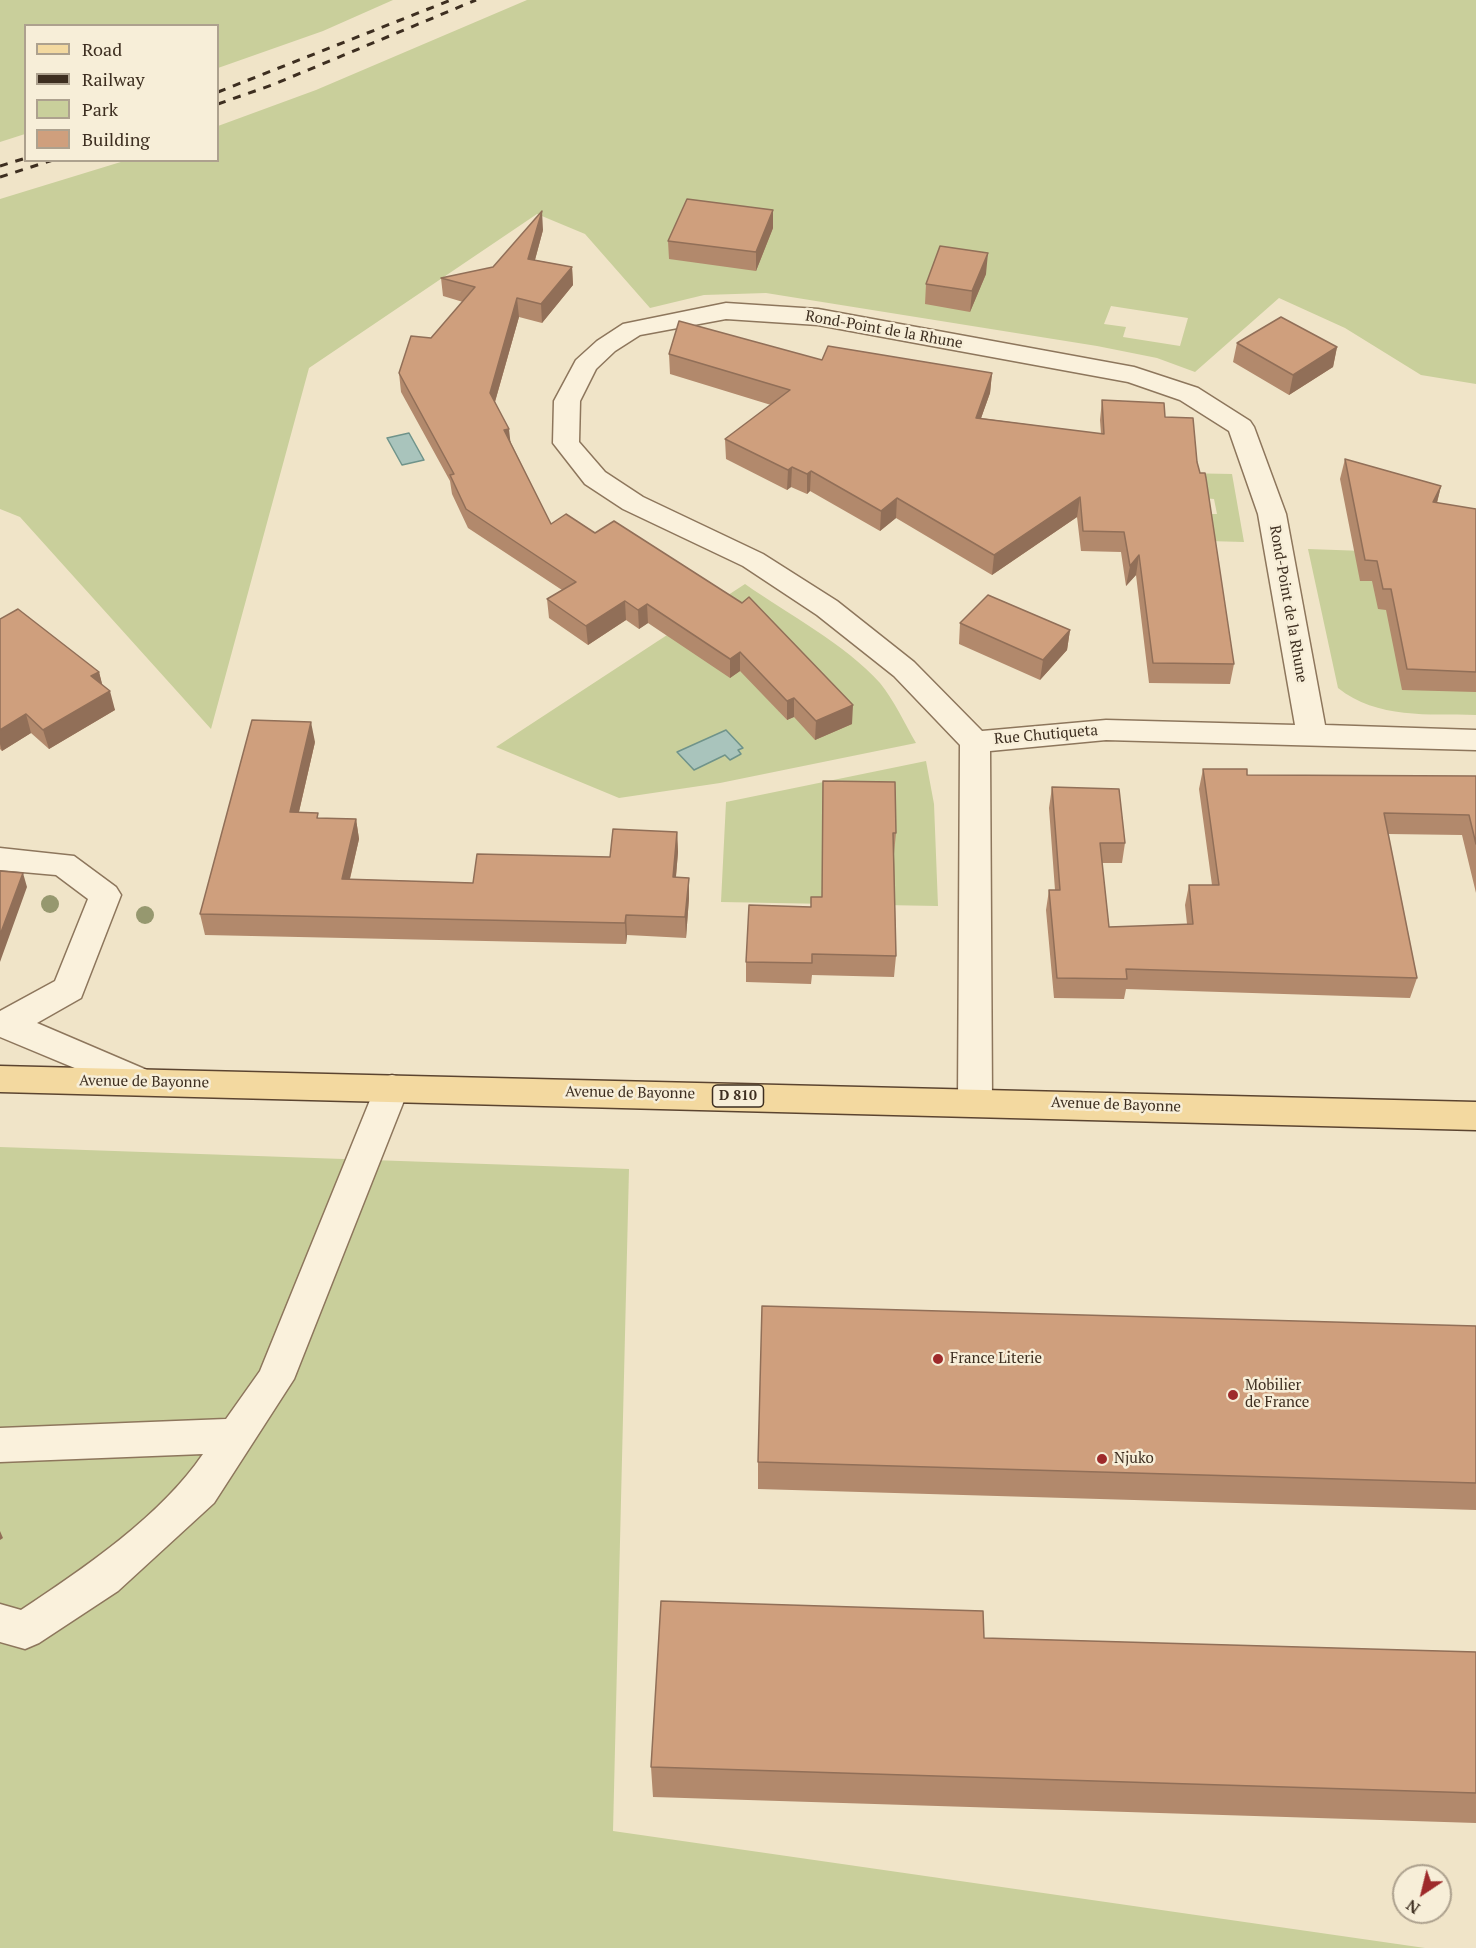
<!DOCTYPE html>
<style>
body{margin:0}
#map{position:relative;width:1476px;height:1948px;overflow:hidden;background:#f0e4c8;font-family:"PT Serif",serif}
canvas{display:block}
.legend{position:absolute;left:24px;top:24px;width:195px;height:138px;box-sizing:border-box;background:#f7eed8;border:2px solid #ada18e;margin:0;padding:8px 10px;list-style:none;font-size:18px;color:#3d2e20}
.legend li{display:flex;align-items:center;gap:12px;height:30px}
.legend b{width:30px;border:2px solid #ada18e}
.north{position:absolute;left:1392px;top:1864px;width:60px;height:60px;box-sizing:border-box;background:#f7eed8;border:2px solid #ada18e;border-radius:50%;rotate:215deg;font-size:16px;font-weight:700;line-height:24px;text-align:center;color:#3d2e20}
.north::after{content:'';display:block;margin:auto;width:21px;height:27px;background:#9e2a2b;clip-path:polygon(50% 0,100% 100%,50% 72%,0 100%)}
</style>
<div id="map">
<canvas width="1476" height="1948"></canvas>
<ul class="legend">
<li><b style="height:8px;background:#f3d9a0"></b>Road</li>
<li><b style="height:8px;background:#3d2e20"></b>Railway</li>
<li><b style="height:16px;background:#c9cf9b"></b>Park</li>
<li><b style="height:16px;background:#cf9f7d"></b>Building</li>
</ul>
<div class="north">N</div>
</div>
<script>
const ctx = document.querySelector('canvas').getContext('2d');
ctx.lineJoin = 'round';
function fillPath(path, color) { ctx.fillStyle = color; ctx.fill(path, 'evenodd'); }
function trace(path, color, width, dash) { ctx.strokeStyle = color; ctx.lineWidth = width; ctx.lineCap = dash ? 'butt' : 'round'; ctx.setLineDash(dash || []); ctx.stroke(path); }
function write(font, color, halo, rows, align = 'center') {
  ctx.font = font + ' "PT Serif",serif'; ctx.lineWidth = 5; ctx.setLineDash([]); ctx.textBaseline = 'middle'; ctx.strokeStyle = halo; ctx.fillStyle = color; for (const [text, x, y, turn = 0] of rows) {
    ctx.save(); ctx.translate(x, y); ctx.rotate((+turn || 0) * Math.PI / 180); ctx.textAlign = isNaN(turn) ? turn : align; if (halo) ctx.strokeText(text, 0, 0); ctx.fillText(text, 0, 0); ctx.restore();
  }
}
fillPath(new Path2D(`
 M 0,0 L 393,0 L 323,31 L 218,68 L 218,26 L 26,26 L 25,134 L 0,142 Z
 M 527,0 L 1476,0 L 1476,384 L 1421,375 L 1345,328 L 1279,298 L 1195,372 L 1157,358 L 1097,346 L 766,293 L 704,295 L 650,308 L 585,234 L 537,214 L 309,368 L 211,729 L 20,517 L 0,509 L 0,199 L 124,161 L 218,160 L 218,126 L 316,90 ZM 1111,306 L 1188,318 L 1180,346 L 1123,337 L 1126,327 L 1104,324 Z
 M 1077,471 L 1232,474 L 1244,542 L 1208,541 L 1204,514 L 1217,514 L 1214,499 L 1201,498 Z
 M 1308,549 L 1476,555 L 1476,715 C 1429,714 1377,719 1338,688 Z
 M 745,584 C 788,614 845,644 880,683 C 894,700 905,724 916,743 L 720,783 L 619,798 L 496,747 ZM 741,670 L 805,675 L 794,717 L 787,720 Z
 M 926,761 L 934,804 L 938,906 L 721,902 L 726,802 Z
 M 0,1147 L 629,1169 L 613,1831 L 1425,1948 L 0,1948 Z`), '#c9cf9b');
const water = new Path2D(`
 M 409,433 L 424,460 L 402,465 L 387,438 Z
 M 726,730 L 743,748 L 738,750 L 741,754 L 730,760 L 725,755 L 694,770 L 677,752 Z`);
fillPath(water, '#a9c4bc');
trace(water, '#6f938a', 1.5);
const minor = new Path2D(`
 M 726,303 L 818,309 L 1134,367 L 1198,388 L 1250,421 L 1254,427 L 1286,514 L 1325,725 L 1476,730 L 1476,750 L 1106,740 L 990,751 L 992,1101 L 987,1111 L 975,1115 L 963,1111 L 958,1101 L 960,745 L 894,676 L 817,615 L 743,566 L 623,509 L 585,484 L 553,443 L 554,401 L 576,360 L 597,341 L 623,324 ZM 726,319 L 818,325 L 1128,382 L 1180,400 L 1229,431 L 1258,514 L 1295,725 L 1106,720 L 982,731 L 914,662 L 837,601 L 763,554 L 643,497 L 605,472 L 579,442 L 580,401 L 596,369 L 615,351 L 640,335 Z
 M 0,848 L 74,856 L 116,887 L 121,895 L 81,998 L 37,1023 L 154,1073 L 159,1082 L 154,1091 L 142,1095 L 130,1091 L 0,1037 L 0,1011 L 55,981 L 88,899 L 56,875 L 0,870 Z
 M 392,1075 L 404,1078 L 409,1088 L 294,1379 L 214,1503 L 118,1591 L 39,1643 L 25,1649 L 0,1642 L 0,1604 L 21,1610 C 83,1569 161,1516 203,1454 L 0,1462 L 0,1428 L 226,1419 L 260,1371 L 375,1088 L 380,1078 Z`);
const major = new Path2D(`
 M 0,1066 L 1476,1102 L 1476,1130 L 0,1092 Z`);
trace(minor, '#8d765c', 3);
trace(major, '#5b4430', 3);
fillPath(minor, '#faf1dc');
fillPath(major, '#f3d9a0');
trace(new Path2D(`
 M 218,92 L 451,0
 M 218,104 L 272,85 L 476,0
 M 0,166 L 26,158
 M 0,177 L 53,160`), '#3d2e20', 3, [8, 8]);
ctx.fillStyle = '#96986f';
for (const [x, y] of [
 [50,904],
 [145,915]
]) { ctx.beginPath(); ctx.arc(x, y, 9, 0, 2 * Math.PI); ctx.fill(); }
fillPath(new Path2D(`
 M 773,228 L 756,271 L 669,259 L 668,241 Z
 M 543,230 L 535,260 L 572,267 L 573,285 L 542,323 L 519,317 L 495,402 L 511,443 L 551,524 L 852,724 L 815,740 L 794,717 L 787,720 L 740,671 L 730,678 L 648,623 L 639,629 L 626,620 L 588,645 L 549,618 L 547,599 L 562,590 L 468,528 L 452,494 L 450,481 L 401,392 L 399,373 L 463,302 L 443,296 L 441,278 L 493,267 Z
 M 986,274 L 970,312 L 925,304 L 926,284 Z
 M 1237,343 L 1337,347 L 1333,367 L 1289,395 L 1233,362 Z
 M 669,354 L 822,360 L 992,373 L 990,393 L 981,418 L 1101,434 L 1100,420 L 1102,400 L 1165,417 L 1197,462 L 1234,664 L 1230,684 L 1149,683 L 1136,575 L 1126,586 L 1121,552 L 1081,551 L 1077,517 L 992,575 L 896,518 L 880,531 L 810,491 L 807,494 L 791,487 L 787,490 L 726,459 L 725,439 L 771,405 L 670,374 Z
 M 1345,459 L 1441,486 L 1437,503 L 1476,509 L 1476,692 L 1402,690 L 1386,610 L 1378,609 L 1372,581 L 1360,581 L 1340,479 Z
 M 0,619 L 99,672 L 102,685 L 115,710 L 49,749 L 31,733 L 2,751 L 0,749 Z
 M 960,623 L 1070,630 L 1067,650 L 1040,680 L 959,644 Z
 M 315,742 L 299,812 L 319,818 L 356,819 L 359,839 L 350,879 L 473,883 L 610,857 L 677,832 L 678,852 L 676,877 L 689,878 L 689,898 L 686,938 L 627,935 L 626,944 L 205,935 L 200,914 Z
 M 1203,769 L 1247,775 L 1476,776 L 1476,893 L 1462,835 L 1388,834 L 1417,978 L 1410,998 L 1126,989 L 1124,999 L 1054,998 L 1046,910 L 1049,890 L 1055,890 L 1049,808 L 1052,787 L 1125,843 L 1122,863 L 1102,863 L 1109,927 L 1187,924 L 1185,905 L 1189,885 L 1212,885 L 1199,789 Z
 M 823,781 L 896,833 L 894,854 L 896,956 L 894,977 L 812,975 L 811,984 L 746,982 L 746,962 L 822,897 Z
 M 1476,1326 L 1476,1510 L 758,1489 L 758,1462 Z
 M 984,1638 L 1476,1652 L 1476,1823 L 653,1797 L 651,1767 Z`), '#b2896c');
fillPath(new Path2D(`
 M 773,210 L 773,228 L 756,271 L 756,252 Z
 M 542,211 L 543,230 L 530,278 L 528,259 Z
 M 988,253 L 986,274 L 970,312 L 972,291 Z
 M 572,267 L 573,285 L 542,323 L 541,304 Z
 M 517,298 L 519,317 L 492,412 L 490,393 Z
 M 1337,347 L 1333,367 L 1289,395 L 1293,375 Z
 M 992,373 L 990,393 L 974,438 L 976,418 Z
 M 509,429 L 511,447 L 504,430 Z
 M 792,467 L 791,487 L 787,490 L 788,470 Z
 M 811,471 L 810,491 L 807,494 L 807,474 Z
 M 1441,486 L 1436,506 L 1433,502 Z
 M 1080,497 L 1077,517 L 992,575 L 994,555 Z
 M 897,498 L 896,518 L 880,531 L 881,511 Z
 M 1139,555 L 1136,575 L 1126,586 L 1130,566 Z
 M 625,601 L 626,620 L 588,645 L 586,626 Z
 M 647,604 L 648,623 L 639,629 L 638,610 Z
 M 1070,630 L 1067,650 L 1040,680 L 1043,660 Z
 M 740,652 L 740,671 L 730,678 L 730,659 Z
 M 99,672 L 104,691 L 91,676 Z
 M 110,691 L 115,710 L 49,749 L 43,730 Z
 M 794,698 L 794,717 L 787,720 L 787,701 Z
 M 853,705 L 852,724 L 815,740 L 816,721 Z
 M 26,714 L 31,733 L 2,751 L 0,744 L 0,730 Z
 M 311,722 L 315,742 L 294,833 L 290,812 Z
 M 356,819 L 359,839 L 345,899 L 342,879 Z
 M 677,832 L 678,852 L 674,898 L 673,877 Z
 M 23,873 L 27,887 L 0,962 L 0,935 Z
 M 689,878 L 689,898 L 686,938 L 685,917 Z
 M 626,915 L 627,935 L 626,944 L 625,923 Z
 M 0,1531 L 3,1538 L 0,1540 Z`), '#916f58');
const building = new Path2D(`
 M 687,199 L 773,210 L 756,252 L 668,241 Z
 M 542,211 L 528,259 L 572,267 L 541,304 L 517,298 L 490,393 L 509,429 L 504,430 L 551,524 L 566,514 L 595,533 L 614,521 L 742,603 L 749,597 L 853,705 L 816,721 L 794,698 L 787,701 L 740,652 L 730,659 L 647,604 L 638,610 L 625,601 L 586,626 L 547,599 L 576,582 L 466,509 L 450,475 L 454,474 L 399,373 L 411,336 L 431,338 L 475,287 L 441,278 L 493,267 Z
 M 940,246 L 988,253 L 972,291 L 926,284 Z
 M 1281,317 L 1337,347 L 1293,375 L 1237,343 Z
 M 679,321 L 822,360 L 828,346 L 992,373 L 976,418 L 1104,434 L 1102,400 L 1164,403 L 1165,417 L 1193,418 L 1197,462 L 1200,473 L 1205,473 L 1206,478 L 1234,664 L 1153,663 L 1139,555 L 1130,566 L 1124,532 L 1083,531 L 1080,497 L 994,555 L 897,498 L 881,511 L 811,471 L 807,474 L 792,467 L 788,470 L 725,439 L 790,390 L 669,354 Z
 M 1345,459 L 1441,486 L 1433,502 L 1476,509 L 1476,672 L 1407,669 L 1391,589 L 1383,589 L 1377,561 L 1365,560 Z
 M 988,595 L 1070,630 L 1043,660 L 960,623 Z
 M 18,609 L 99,672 L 91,676 L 110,691 L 43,730 L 26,714 L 0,730 L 0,619 Z
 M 252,720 L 311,722 L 290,812 L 318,813 L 317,818 L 356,819 L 342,879 L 473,883 L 477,854 L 610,857 L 613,829 L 677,832 L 673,877 L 689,878 L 685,917 L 626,915 L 625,923 L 200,914 Z
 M 1203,769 L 1247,769 L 1247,775 L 1476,776 L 1476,844 L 1469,815 L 1384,813 L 1417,978 L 1126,969 L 1127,979 L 1057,978 L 1049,890 L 1060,890 L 1052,787 L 1119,789 L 1125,843 L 1100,843 L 1109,927 L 1193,924 L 1189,885 L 1219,885 Z
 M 823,781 L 895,782 L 896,833 L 893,833 L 896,956 L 812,954 L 812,963 L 746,962 L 749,905 L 811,907 L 811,897 L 822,897 Z
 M 0,871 L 23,873 L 0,935 Z
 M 762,1306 L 1476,1326 L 1476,1483 L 758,1462 Z
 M 661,1601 L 983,1611 L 984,1638 L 1476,1652 L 1476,1793 L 651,1767 Z`);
fillPath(building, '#cf9f7d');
trace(building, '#916f58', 1.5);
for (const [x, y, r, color] of [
 [938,1359,6,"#9e2a2b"],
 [1233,1395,6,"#9e2a2b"],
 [1102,1459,6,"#9e2a2b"]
]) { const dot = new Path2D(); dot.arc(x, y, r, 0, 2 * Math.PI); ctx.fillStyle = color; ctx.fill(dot); trace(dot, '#f7eed8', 2); }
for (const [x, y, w] of [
 [738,1096,51]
]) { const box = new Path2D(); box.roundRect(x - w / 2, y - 11, w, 22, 4.5); ctx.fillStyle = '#f7eed8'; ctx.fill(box); trace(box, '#3d2e20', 1.5); }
write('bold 14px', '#3d2e20', null, [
 ["D 810",738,1096]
]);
write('15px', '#3d2e20', '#f7eed8', [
 ["Rond-Point de la Rhune",884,330,10],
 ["Rond-Point de la Rhune",1288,604,80],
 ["Rue Chutiqueta",1046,735,-5],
 ["Avenue de Bayonne",144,1082,1],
 ["Avenue de Bayonne",630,1093,1],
 ["Avenue de Bayonne",1116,1105,2]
]);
write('15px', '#3d2e20', '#f7eed8', [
 ["France Literie",950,1359],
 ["Mobilier",1245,1386],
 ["de France",1245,1403],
 ["Njuko",1114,1459]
], 'left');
</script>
